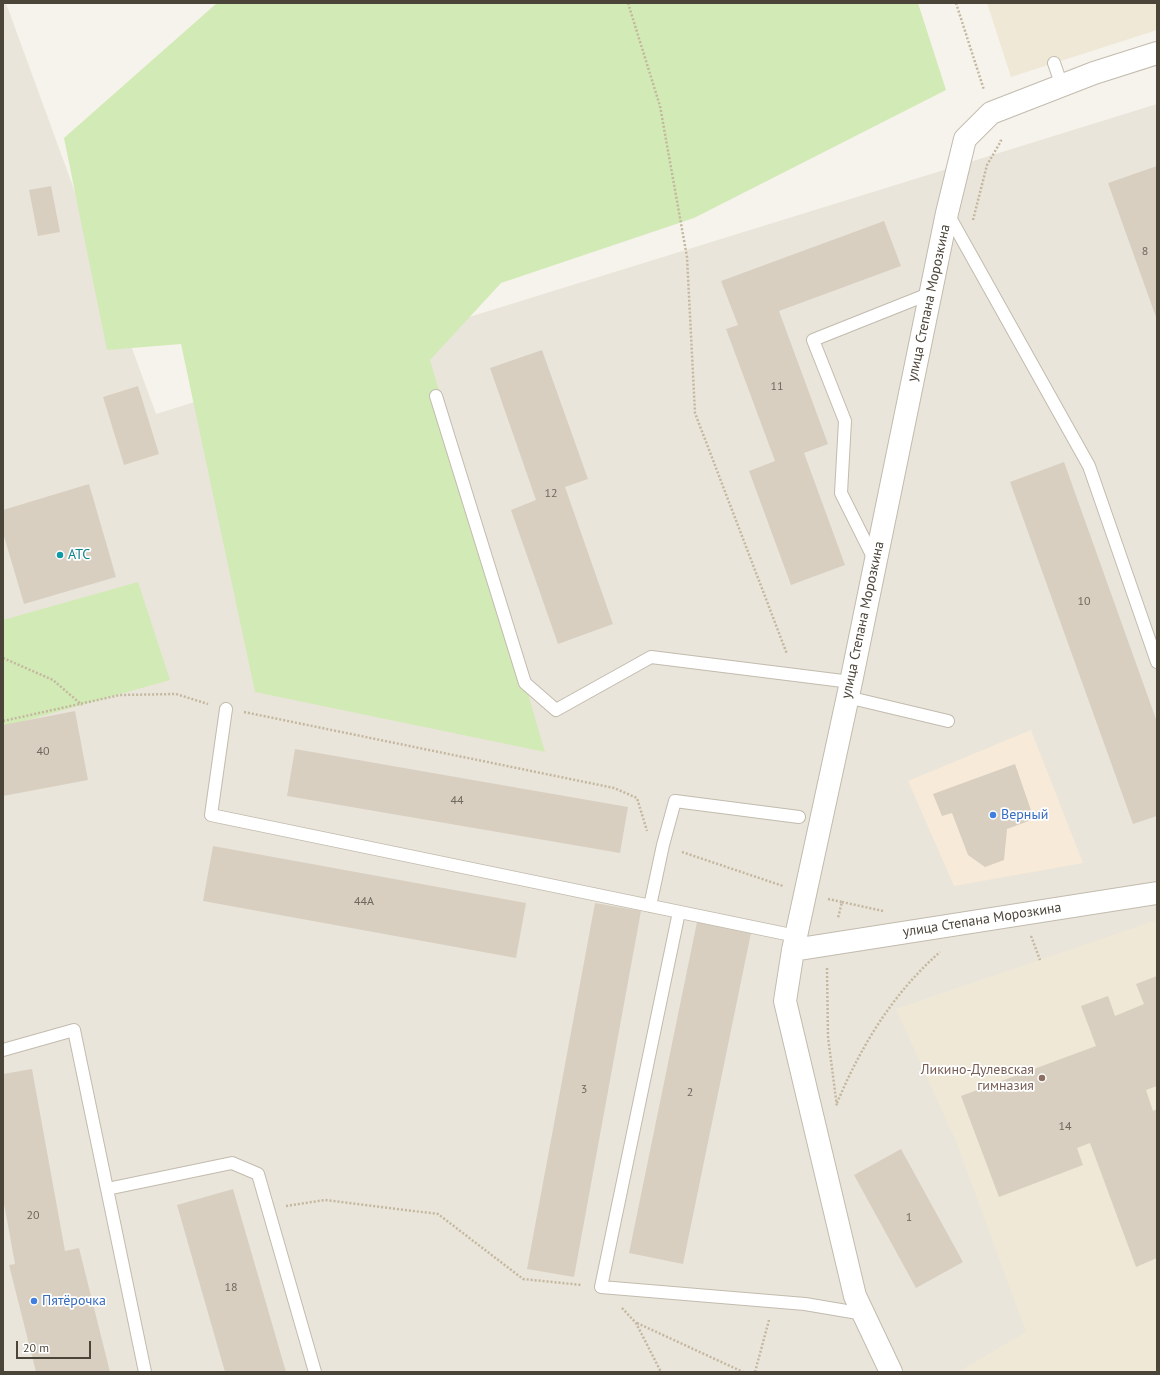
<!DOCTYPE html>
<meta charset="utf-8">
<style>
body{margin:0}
#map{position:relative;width:1160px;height:1375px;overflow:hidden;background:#f6f3ec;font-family:"PT Sans",sans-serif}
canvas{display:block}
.frame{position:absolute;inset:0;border:4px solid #4b4439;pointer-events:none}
.scale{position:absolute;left:16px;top:1341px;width:75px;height:18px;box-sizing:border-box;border:2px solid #4b4439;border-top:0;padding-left:5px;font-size:12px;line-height:14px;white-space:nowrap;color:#4b4439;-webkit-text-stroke:3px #fff;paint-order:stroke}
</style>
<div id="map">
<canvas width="1160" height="1375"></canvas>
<div class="frame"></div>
<div class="scale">20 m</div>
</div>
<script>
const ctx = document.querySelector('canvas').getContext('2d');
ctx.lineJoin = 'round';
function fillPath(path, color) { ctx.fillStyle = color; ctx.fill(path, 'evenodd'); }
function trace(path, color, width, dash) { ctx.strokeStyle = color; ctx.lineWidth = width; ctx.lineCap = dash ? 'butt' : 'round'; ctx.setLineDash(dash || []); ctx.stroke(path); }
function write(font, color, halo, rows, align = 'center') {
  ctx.font = font + ' "PT Sans",sans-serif'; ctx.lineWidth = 3.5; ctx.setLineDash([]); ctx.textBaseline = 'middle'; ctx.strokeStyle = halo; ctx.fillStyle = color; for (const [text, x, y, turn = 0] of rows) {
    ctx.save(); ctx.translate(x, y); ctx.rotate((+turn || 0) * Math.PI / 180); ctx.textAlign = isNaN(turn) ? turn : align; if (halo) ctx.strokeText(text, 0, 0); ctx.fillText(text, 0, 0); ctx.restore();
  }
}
fillPath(new Path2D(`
 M 3,3 L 6,3 L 156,414 L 1157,104 L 1157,1372 L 3,1372 Z`), '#eae5da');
fillPath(new Path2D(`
 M 1031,730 L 1083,863 L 954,886 L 908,781 Z`), '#f7ead8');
fillPath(new Path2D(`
 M 987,3 L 1157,3 L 1157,30 L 1011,77 Z
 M 1157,920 L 1157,1372 L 958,1372 L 1026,1332 L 958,1146 L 896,1009 Z`), '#efe8d6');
fillPath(new Path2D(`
 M 217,3 L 918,3 L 946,90 L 694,218 L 501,283 L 430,360 L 545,752 L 255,692 L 181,344 L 107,350 L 64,138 Z
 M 138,582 L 170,680 L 3,727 L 3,620 Z`), '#d2eab5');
fillPath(new Path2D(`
 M 1157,166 L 1157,320 L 1108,183 Z
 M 51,186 L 60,232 L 38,236 L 29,190 Z
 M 884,221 L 901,266 L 779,311 L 828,444 L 804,453 L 845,565 L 791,585 L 749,471 L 775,461 L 726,329 L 738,325 L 721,281 Z
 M 542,350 L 588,479 L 565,487 L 613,624 L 558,644 L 511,510 L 536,500 L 490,368 Z
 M 138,386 L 159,454 L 124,465 L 103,397 Z
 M 1064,462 L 1157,722 L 1157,816 L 1133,824 L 1010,482 Z
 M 89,484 L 116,577 L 24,604 L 3,533 L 3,510 Z
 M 75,711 L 88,780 L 3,796 L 3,725 Z
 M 295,749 L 628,807 L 620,853 L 287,796 Z
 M 1015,764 L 1034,819 L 1007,829 L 1004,860 L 985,867 L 968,855 L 952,813 L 942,816 L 933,794 Z
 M 213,846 L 526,903 L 516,958 L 203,901 Z
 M 595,903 L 641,911 L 574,1277 L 527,1269 Z
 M 697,922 L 751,933 L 683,1264 L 629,1253 Z
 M 1157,976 L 1157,1086 L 1146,1090 L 1153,1111 L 1157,1109 L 1157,1258 L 1136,1267 L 1090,1143 L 1077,1148 L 1083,1165 L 999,1197 L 961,1096 L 1096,1046 L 1081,1006 L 1108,996 L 1115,1016 L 1144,1004 L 1136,984 Z
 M 32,1069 L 65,1251 L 79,1248 L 110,1372 L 36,1372 L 9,1265 L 15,1264 L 3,1198 L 3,1074 Z
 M 901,1149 L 963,1262 L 916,1288 L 854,1175 Z
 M 233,1189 L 286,1372 L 225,1372 L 177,1205 Z`), '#d8cfc1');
const lane = new Path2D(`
 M 1054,63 L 1062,86
 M 948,214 L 1089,466 L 1157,662
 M 436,396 L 525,683 L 556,710 L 651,657 L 851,682
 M 875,561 L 841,493 L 845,421 L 813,340 L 931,293
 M 847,697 L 948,721
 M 226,709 L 211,815 L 796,936
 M 650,906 L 663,845 L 675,801 L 799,817
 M 679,912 L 601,1287 L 805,1304 L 864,1314
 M 3,1050 L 74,1030 L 145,1372
 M 107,1189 L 232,1163 L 258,1174 L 315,1372`);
const street = new Path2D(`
 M 793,950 L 1157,893
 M 891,1372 L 855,1296 L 785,1001 L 793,950 L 851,682 L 947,213 L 965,139 L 991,113 L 1094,73 L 1157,53`);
trace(lane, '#c2bbae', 14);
trace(street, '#c2bbae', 24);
trace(new Path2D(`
 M 628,3 L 660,106 L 687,257 L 695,413 L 787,654
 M 956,3 L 984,90
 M 973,220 L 987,165 L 1001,141 L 1000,139
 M 3,658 L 53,680 L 82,705
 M 244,712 L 614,788 L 637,798 L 647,831
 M 3,721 L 120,695 L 176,694 L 208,704
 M 682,852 L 783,886
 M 828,899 L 842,902 L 838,918
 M 842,902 L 883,911
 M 1031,936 L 1040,960
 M 827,968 L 828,1037 L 837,1107
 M 837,1103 C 861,1046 893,993 940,952
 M 286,1206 L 325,1200 L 438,1214 L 523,1279 L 582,1285
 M 622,1308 L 636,1323 L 661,1372
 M 637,1323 L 743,1372
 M 755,1372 L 769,1320`), '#c4b79f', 2.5, [2, 2]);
trace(lane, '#fff', 12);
trace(street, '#fff', 22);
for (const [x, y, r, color] of [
 [60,555,4,"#0f9aa8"],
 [993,815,4,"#3f7fe0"],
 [1042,1078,4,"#8d6e63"],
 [34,1301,4,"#3f7fe0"]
]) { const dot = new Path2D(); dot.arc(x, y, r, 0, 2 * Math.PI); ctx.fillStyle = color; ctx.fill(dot); trace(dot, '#fff', 1.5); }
write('12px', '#6e675b', null, [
 ["8",1145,252],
 ["11",777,387],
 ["12",551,494],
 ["10",1084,602],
 ["40",43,752],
 ["44",457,801],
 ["44А",364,902],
 ["3",584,1090],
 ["2",690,1093],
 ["14",1065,1127],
 ["20",33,1216],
 ["1",909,1218],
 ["18",231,1288]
]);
write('14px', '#4b4439', '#fff', [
 ["улица Степана Морозкина",929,303,-78],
 ["улица Степана Морозкина",863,620,-78],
 ["улица Степана Морозкина",982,920,-9]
]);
write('14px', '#0d838f', '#fff', [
 ["АТС",68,555]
], 'left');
write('14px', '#366cbe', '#fff', [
 ["Верный",1001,815],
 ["Пятёрочка",42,1301]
], 'left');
write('14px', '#785e54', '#fff', [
 ["Ликино-Дулевская",1034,1070],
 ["гимназия",1034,1086]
], 'right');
</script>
